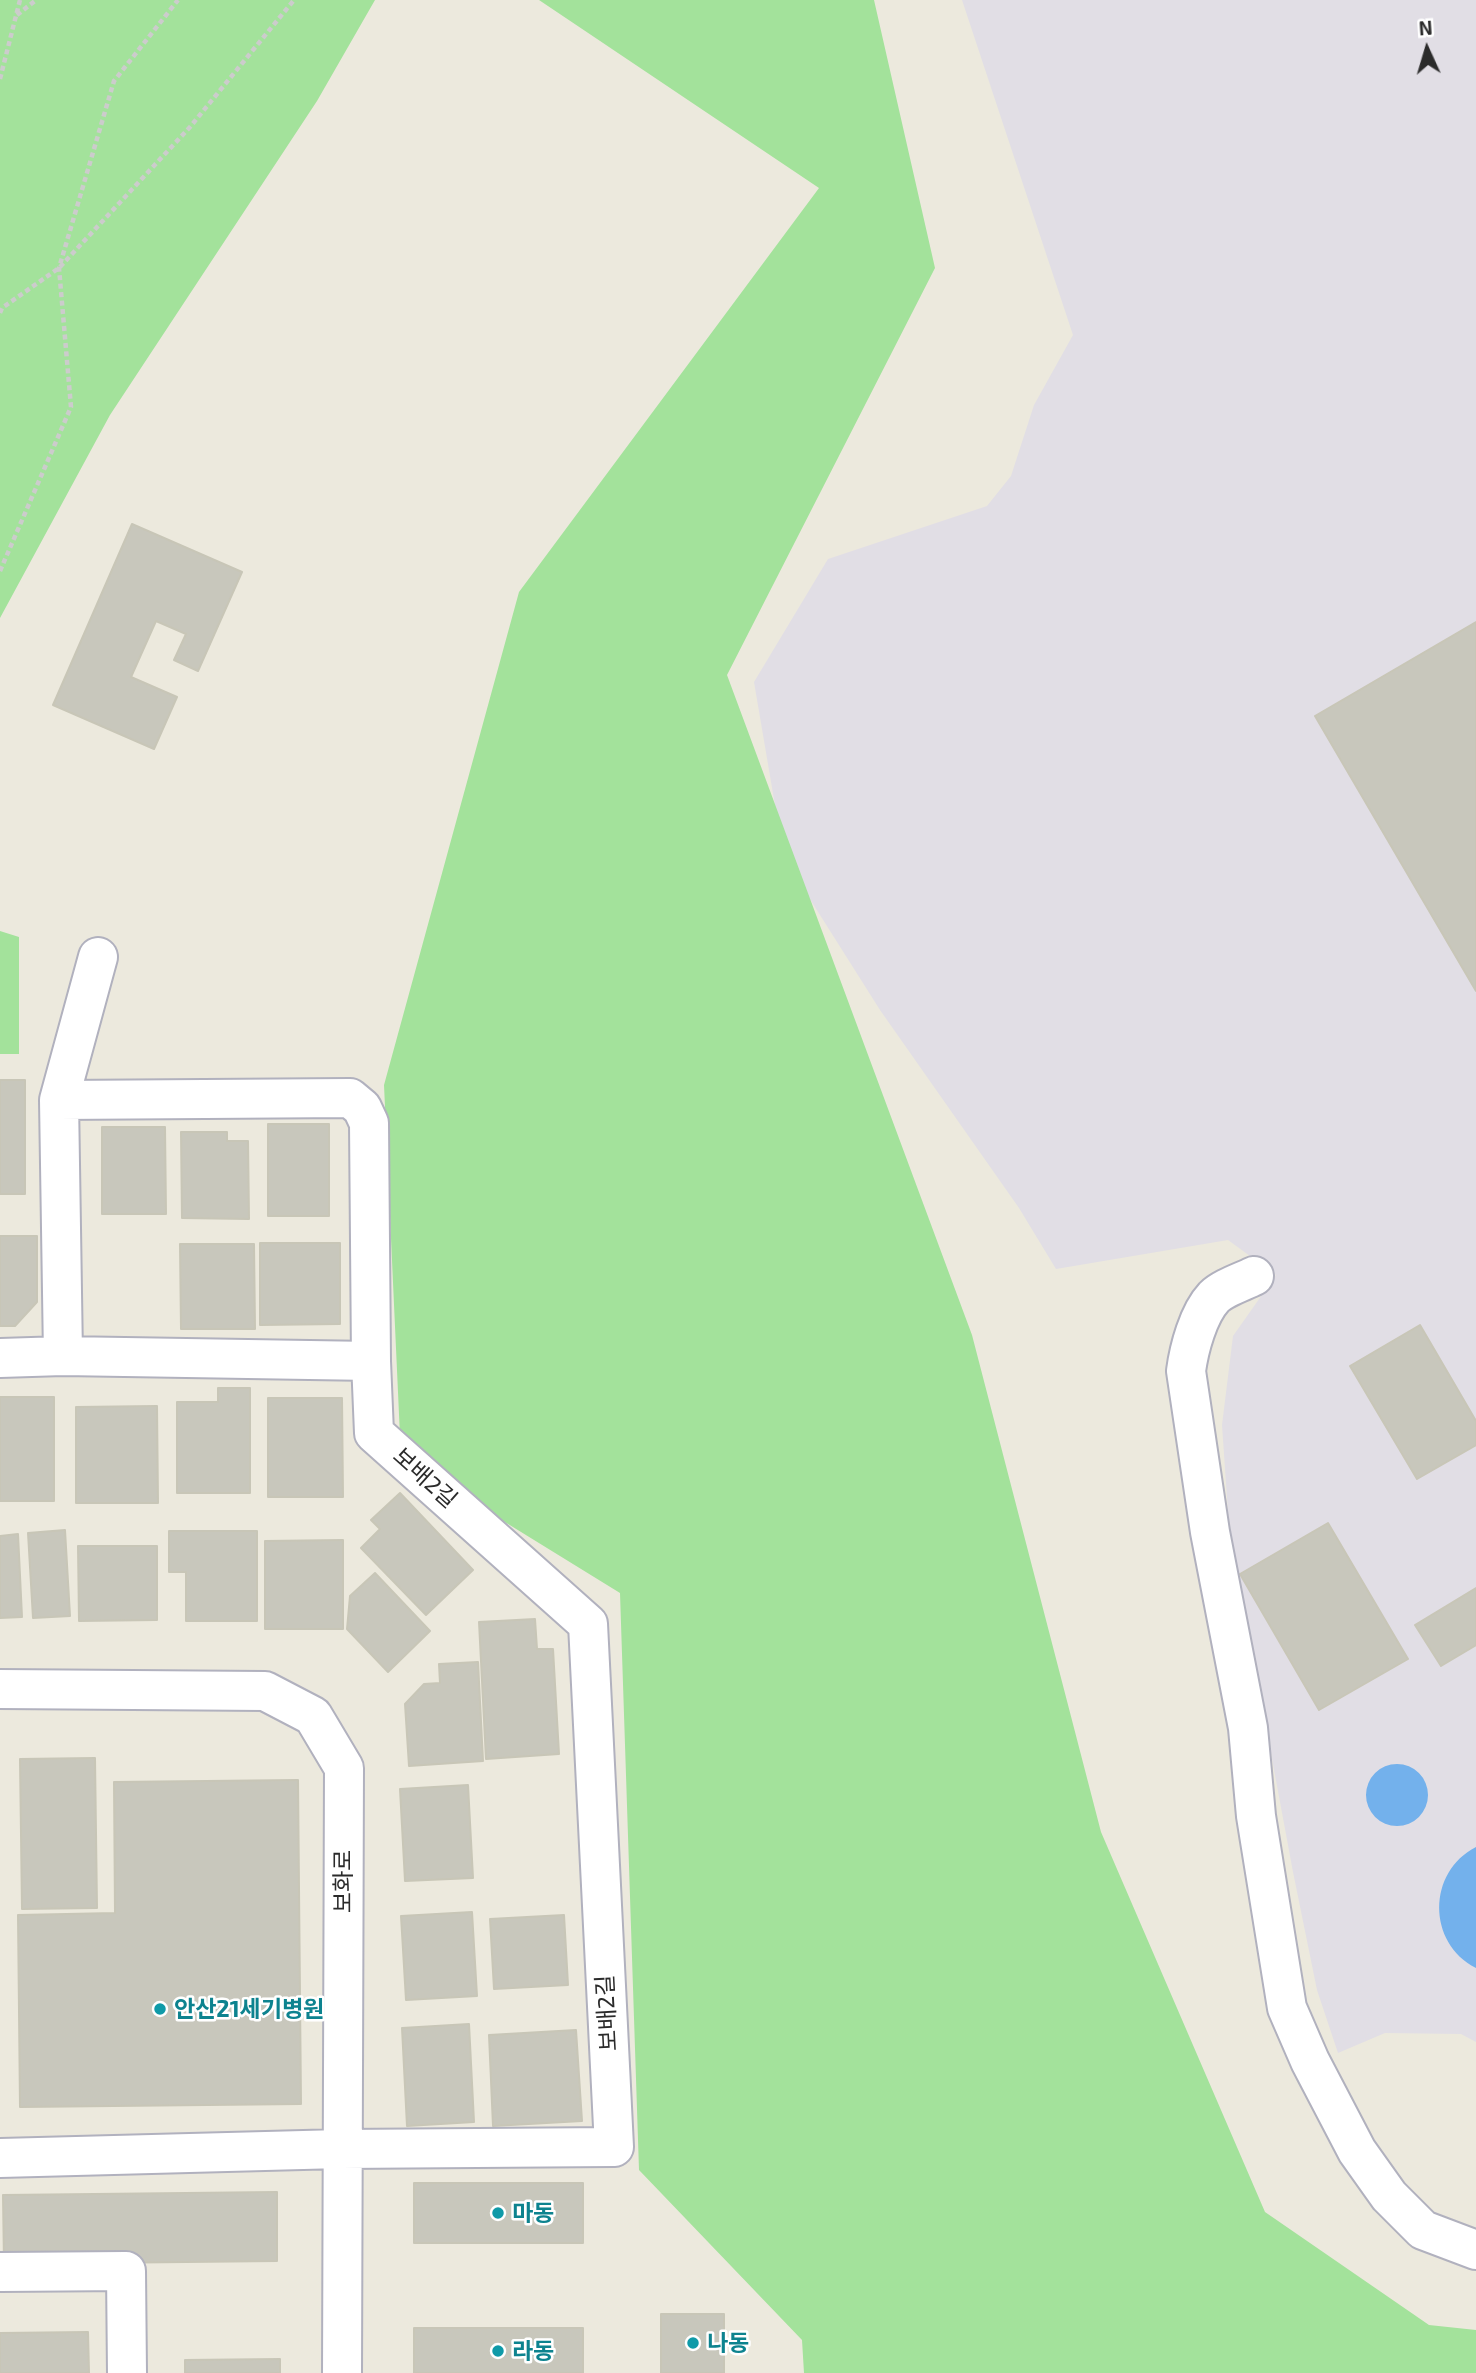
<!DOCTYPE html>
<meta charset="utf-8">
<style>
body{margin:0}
#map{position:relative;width:1476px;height:2373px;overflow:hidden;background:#ece9dd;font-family:"Exo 2",sans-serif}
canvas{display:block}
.north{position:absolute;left:1392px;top:14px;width:70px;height:70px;-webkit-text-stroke:5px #fff;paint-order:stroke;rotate:356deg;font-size:19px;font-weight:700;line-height:28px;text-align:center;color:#2b2b2b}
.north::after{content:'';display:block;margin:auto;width:24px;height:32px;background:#2b2b2b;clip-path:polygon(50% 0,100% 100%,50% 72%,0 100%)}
</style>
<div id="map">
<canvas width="1476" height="2373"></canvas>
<div class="north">N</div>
</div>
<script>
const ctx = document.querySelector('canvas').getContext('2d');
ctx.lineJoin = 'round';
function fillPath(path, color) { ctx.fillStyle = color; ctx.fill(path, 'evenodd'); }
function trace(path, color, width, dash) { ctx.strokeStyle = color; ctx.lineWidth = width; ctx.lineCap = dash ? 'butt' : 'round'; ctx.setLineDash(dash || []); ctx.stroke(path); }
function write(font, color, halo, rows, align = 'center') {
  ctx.font = font + ' "Exo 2","Noto Sans KR",sans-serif'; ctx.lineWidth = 5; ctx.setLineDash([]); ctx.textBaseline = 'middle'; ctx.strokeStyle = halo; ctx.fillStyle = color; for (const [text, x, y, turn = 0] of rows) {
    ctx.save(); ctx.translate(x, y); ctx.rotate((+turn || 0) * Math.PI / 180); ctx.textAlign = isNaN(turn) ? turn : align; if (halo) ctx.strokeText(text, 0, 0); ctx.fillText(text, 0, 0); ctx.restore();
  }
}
fillPath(new Path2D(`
 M 962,0 L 1476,0 L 1476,2042 L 1461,2034 L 1385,2033 L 1338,2053 L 1317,1990 L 1293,1872 L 1229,1527 L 1222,1425 L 1233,1336 L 1276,1275 L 1228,1240 L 1056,1269 L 1019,1208 L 880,1010 L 784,858 L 754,682 L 828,559 L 987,506 L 1011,476 L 1034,405 L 1073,335 Z`), '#e1dee5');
fillPath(new Path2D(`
 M 0,0 L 375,0 L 317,101 L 110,415 L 0,618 Z
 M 539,0 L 874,0 L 935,268 L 727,675 L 972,1335 L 1101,1832 L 1265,2212 L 1429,2325 L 1476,2330 L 1476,2373 L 804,2373 L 802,2340 L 639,2170 L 620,1593 L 401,1458 L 384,1085 L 519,592 L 819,188 Z
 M 0,931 L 19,937 L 19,1054 L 0,1054 Z`), '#a3e29b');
fillPath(new Path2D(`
 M1366 1795a31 31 0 1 1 62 0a31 31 0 1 1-62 0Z
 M 1476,1847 L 1476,1968 C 1427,1943 1427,1872 1476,1847 Z`), '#73b1ec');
const building = new Path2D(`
 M 132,524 L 242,572 L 198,671 L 174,660 L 186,634 L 156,621 L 131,677 L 177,697 L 154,749 L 53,705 Z
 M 1476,622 L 1476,991 L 1315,716 Z
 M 0,1080 L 25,1080 L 25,1194 L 0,1194 Z
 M 268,1124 L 329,1124 L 329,1216 L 268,1216 Z
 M 102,1127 L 165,1127 L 166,1214 L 102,1214 Z
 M 181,1132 L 227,1132 L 227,1141 L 248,1141 L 249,1219 L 182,1218 Z
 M 0,1236 L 37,1236 L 37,1302 L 15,1326 L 0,1326 Z
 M 260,1243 L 340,1243 L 340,1324 L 260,1325 Z
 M 180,1244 L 254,1244 L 255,1329 L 181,1329 Z
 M 1420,1325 L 1476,1421 L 1476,1445 L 1417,1479 L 1350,1366 Z
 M 218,1388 L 250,1388 L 250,1493 L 177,1493 L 177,1402 L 218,1402 Z
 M 0,1397 L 54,1397 L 54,1501 L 0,1501 Z
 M 268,1398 L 342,1398 L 343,1497 L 268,1497 Z
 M 157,1406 L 158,1503 L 76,1503 L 76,1407 Z
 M 400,1493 L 473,1570 L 426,1615 L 361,1548 L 380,1529 L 371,1520 Z
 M 1328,1523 L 1408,1659 L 1319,1710 L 1240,1574 Z
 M 65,1530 L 70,1616 L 33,1618 L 28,1533 Z
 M 169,1531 L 257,1531 L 257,1621 L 186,1621 L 186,1572 L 169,1572 Z
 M 18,1534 L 22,1617 L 0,1618 L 0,1536 Z
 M 343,1540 L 343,1629 L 265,1629 L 265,1541 Z
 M 78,1546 L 157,1546 L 157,1620 L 79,1621 Z
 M 375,1573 L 430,1631 L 388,1672 L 347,1629 L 350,1596 Z
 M 1476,1588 L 1476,1645 L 1441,1666 L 1415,1625 Z
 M 535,1619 L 537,1649 L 553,1649 L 559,1754 L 486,1759 L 479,1622 Z
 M 478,1662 L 483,1761 L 409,1766 L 405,1704 L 424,1684 L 440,1683 L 439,1664 Z
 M 95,1758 L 97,1908 L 22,1909 L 20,1759 Z
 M 298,1780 L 301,2104 L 20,2107 L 18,1915 L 115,1913 L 114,1782 Z
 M 468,1785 L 473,1878 L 405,1881 L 400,1789 Z
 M 472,1912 L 477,1996 L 406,2000 L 401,1916 Z
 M 564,1915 L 568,1985 L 494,1989 L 490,1919 Z
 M 469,2024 L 474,2122 L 407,2126 L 402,2028 Z
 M 576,2030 L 582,2121 L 493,2126 L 489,2035 Z
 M 414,2183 L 583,2183 L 583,2243 L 414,2243 Z
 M 277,2192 L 277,2261 L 4,2264 L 3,2195 Z
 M 661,2314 L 724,2314 L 724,2373 L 661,2373 Z
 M 414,2328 L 583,2328 L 583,2373 L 414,2373 Z
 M 88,2332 L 89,2373 L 0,2373 L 0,2333 Z
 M 280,2359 L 280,2373 L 185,2373 L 185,2360 Z`);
fillPath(building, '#c8c7bc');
trace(building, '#c8c6b7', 2);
const minor = new Path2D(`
 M 59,1100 L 98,957
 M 1254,1276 C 1242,1282 1223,1288 1214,1297 C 1198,1314 1189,1349 1186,1371 L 1210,1532 L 1248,1728 L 1256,1816 L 1287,2008 L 1310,2061 L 1357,2151 L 1389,2196 L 1423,2230 L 1476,2250
 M 63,1356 L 59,1100 L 350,1098 L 362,1108 L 369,1123 L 371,1361
 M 0,1358 L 63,1356 L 371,1361 L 374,1433 L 588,1624 L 614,2147 L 341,2149 L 0,2158
 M 0,1689 L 265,1691 L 313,1716 L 344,1768 L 342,2373
 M 0,2272 L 126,2271 L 127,2373`);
trace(minor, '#b1b1be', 42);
trace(new Path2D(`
 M 17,15 L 36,0
 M 0,79 L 20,0
 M 0,313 L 2,308 L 59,268 L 190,127 L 294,0
 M 0,571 L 71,407 L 59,268 L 114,81 L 178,0`), '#ccc', 4.5, [5, 3.5]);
trace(minor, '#fff', 38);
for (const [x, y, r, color] of [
 [160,2009,7,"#0f9aa8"],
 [498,2213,7,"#0f9aa8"],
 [693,2343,7,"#0f9aa8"],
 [498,2351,7,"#0f9aa8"]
]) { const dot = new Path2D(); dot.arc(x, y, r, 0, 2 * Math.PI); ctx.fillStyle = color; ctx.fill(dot); trace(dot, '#fff', 2.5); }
write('23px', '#2b2b2b', '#fff', [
 ["보배2길",425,1478,42],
 ["보화로",343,1881,-90],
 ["보배2길",607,2013,-93]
]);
write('bold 23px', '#0d838f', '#fff', [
 ["안산21세기병원",174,2009],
 ["마동",512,2213],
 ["나동",707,2343],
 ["라동",512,2351]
], 'left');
</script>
